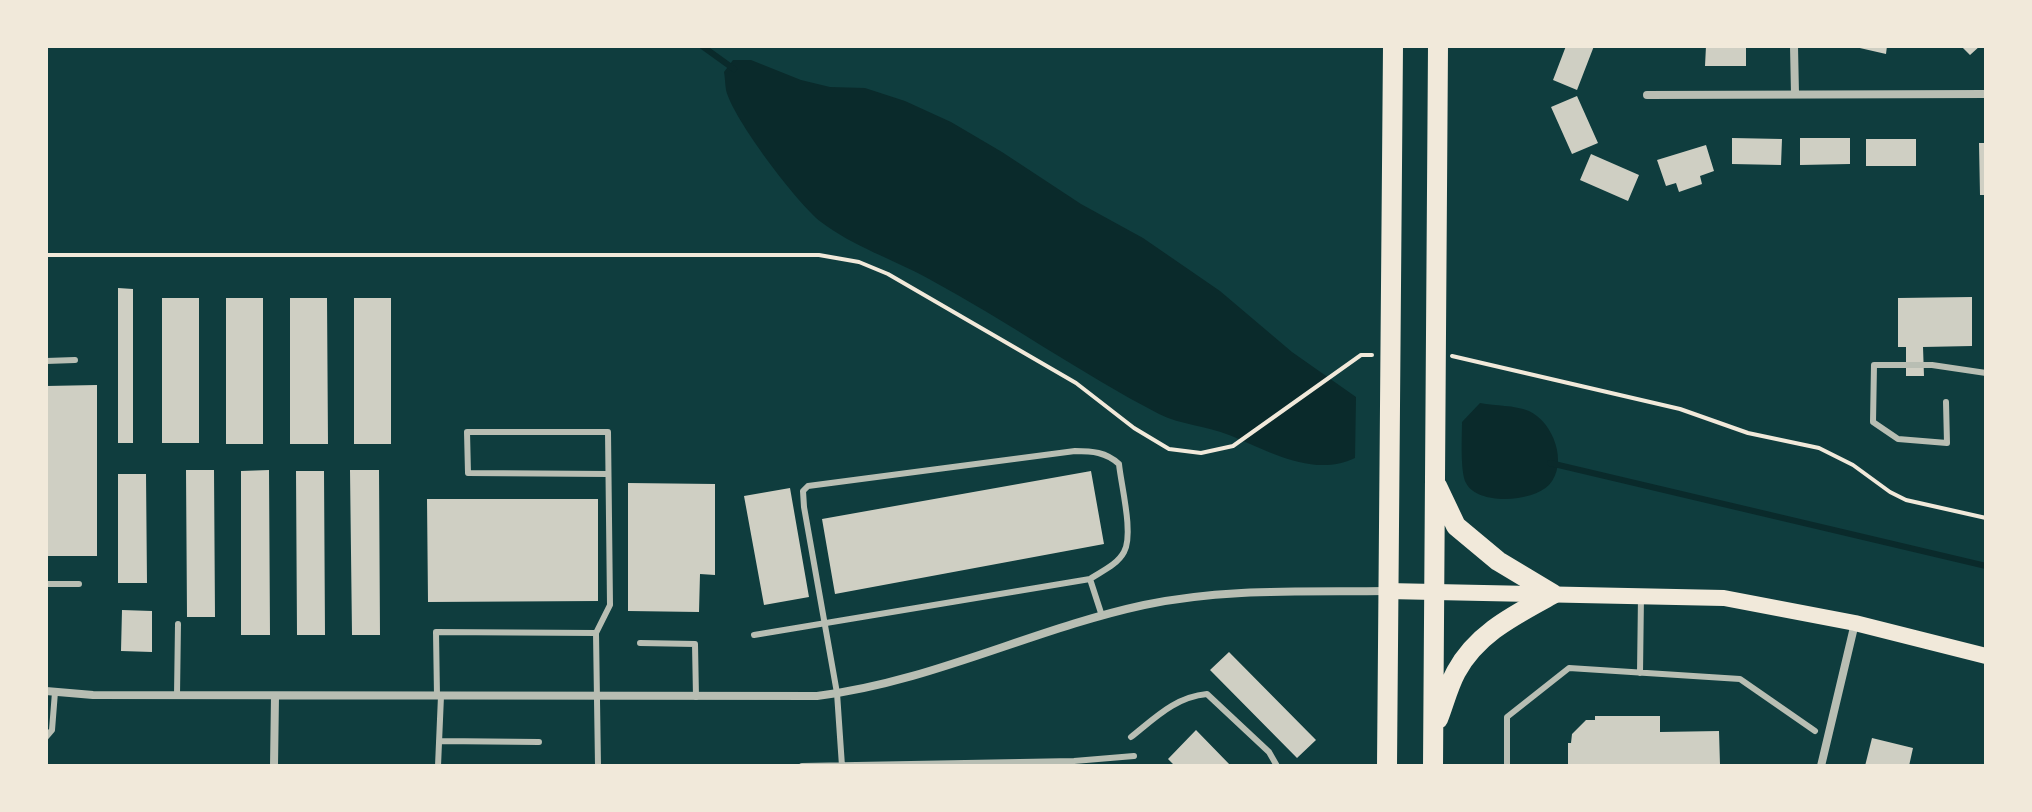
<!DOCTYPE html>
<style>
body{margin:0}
#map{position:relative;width:2032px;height:812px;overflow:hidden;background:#0f3d3e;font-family:Karla,sans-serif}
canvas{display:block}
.frame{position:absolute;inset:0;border:48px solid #f1e9da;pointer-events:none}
</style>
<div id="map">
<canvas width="2032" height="812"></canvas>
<div class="frame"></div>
</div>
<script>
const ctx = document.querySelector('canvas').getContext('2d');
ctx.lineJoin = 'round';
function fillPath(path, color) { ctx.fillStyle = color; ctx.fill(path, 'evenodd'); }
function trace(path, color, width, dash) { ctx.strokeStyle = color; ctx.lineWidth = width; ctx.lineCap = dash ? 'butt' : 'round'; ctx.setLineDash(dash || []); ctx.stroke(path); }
fillPath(new Path2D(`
 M 733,60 L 751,60 L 801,80 L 830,87 L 865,88 L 905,101 L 951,122 L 1002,152 L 1081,204 L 1143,238 L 1220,291 L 1292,352 L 1356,397 L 1355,458 C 1313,478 1269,451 1229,435 C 1207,426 1181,425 1159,414 C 1080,373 1007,321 929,279 C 893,259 854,247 821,222 C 797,203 733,119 726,90 C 725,84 725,77 724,72 Z
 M 1480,403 C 1496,406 1514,405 1529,411 C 1553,422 1569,463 1549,485 C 1533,502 1478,506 1466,483 C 1460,472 1462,436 1462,422 Z`), '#0a2a2b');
trace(new Path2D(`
 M 702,46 L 734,69
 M 1550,463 L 1986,566`), '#0a2a2b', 6);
fillPath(new Path2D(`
 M 1566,46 L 1594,46 L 1577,90 L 1553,80 Z
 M 1706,46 L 1746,46 L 1746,66 L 1705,66 Z
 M 1851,46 L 1887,46 L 1886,54 Z
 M 1961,46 L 1980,46 L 1970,55 Z
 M 1577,96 L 1598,143 L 1572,154 L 1551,107 Z
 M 1732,138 L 1782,139 L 1781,165 L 1732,164 Z
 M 1800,138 L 1850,138 L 1850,164 L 1800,165 Z
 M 1866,139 L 1916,139 L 1916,166 L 1866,166 Z
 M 1979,143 L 1986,143 L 1986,195 L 1980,195 Z
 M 1706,145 L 1714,171 L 1700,176 L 1702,184 L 1679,192 L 1676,183 L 1666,186 L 1657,160 Z
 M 1591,154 L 1639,175 L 1628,201 L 1580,180 Z
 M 118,288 L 133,289 L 133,443 L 118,443 Z
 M 1972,297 L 1972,346 L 1923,347 L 1924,376 L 1906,376 L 1906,347 L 1898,347 L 1898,298 Z
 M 162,298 L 199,298 L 199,443 L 162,443 Z
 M 226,298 L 263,298 L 263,444 L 226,444 Z
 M 290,298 L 327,298 L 328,444 L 290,444 Z
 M 354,298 L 391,298 L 391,444 L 354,444 Z
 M 97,385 L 97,556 L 46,556 L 46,386 Z
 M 186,470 L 214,470 L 215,617 L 187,617 Z
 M 269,470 L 270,635 L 241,635 L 241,471 Z
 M 350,470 L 379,470 L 380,635 L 352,635 Z
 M 296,471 L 324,471 L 325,635 L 297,635 Z
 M 1091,471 L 1104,544 L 835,594 L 822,519 Z
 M 118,474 L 146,474 L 147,583 L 118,583 Z
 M 628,483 L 715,484 L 715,575 L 700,574 L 699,612 L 628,611 Z
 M 790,488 L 809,597 L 764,605 L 744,496 Z
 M 427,499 L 598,499 L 598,601 L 428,602 Z
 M 122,610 L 152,611 L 152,652 L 121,651 Z
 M 1229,652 L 1316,740 L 1297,758 L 1210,670 Z
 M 1595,716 L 1660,716 L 1660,732 L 1719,731 L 1720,765 L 1568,766 L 1568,743 L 1571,743 L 1572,734 L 1586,720 L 1595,720 Z
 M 1196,730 L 1231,766 L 1175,766 L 1168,759 Z
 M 1872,738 L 1913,748 L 1909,766 L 1865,766 Z`), '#cfcfc3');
trace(new Path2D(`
 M 46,255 L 819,255 L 859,262 L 888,274 L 1076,383 L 1134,428 L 1169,449 L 1201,453 L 1233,446 L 1361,355 L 1372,355
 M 1452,356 L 1680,409 L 1748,433 L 1819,448 L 1853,465 L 1890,492 L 1906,500 L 1986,518`), '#f1e9da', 4);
trace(new Path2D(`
 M 46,361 L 75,360
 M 1946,402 L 1947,443 L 1898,439 L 1873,422 L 1874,365 L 1932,365 L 1986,373
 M 46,584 L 79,584
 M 596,633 L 610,605 L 608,432 L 467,432 L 468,473 L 608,474
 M 754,635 L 1090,579
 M 640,643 L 695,644 L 696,697
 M 1640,673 L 1641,596
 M 177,695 L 178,624
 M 437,696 L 436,632 L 596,633 L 598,766
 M 46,737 L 52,730 L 55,692
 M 1131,737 C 1155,718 1175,697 1207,694 L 1269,752 L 1277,766
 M 439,741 L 539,742
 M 438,766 L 441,696
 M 802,766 L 1074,761 L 1134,756
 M 842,766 L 837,693 L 804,507 L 803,491 L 808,486 L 1075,451 C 1092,451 1106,452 1119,464 C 1121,485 1134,534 1124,552 C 1117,565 1102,571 1090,579 L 1102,616
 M 1507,766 L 1507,717 L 1569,668 L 1740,679 L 1815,731`), '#b8beb3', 6);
trace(new Path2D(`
 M 1794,46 L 1795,94
 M 1647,95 L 1986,94
 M 46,691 L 93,695 L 817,696 C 931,682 1033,629 1144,605 C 1224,588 1305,592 1386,591
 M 274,766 L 275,696
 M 1821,766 L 1855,623`), '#b8beb3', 8);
trace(new Path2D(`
 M 1387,591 L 1724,598 L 1855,623 L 1986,656`), '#f1e9da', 16);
trace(new Path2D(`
 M 1437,486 L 1456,526 L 1498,561 L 1553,594 C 1515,615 1477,633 1456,672 C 1448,687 1444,704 1438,719
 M 1387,766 L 1393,46
 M 1433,766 L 1438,46`), '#f1e9da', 20);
</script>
